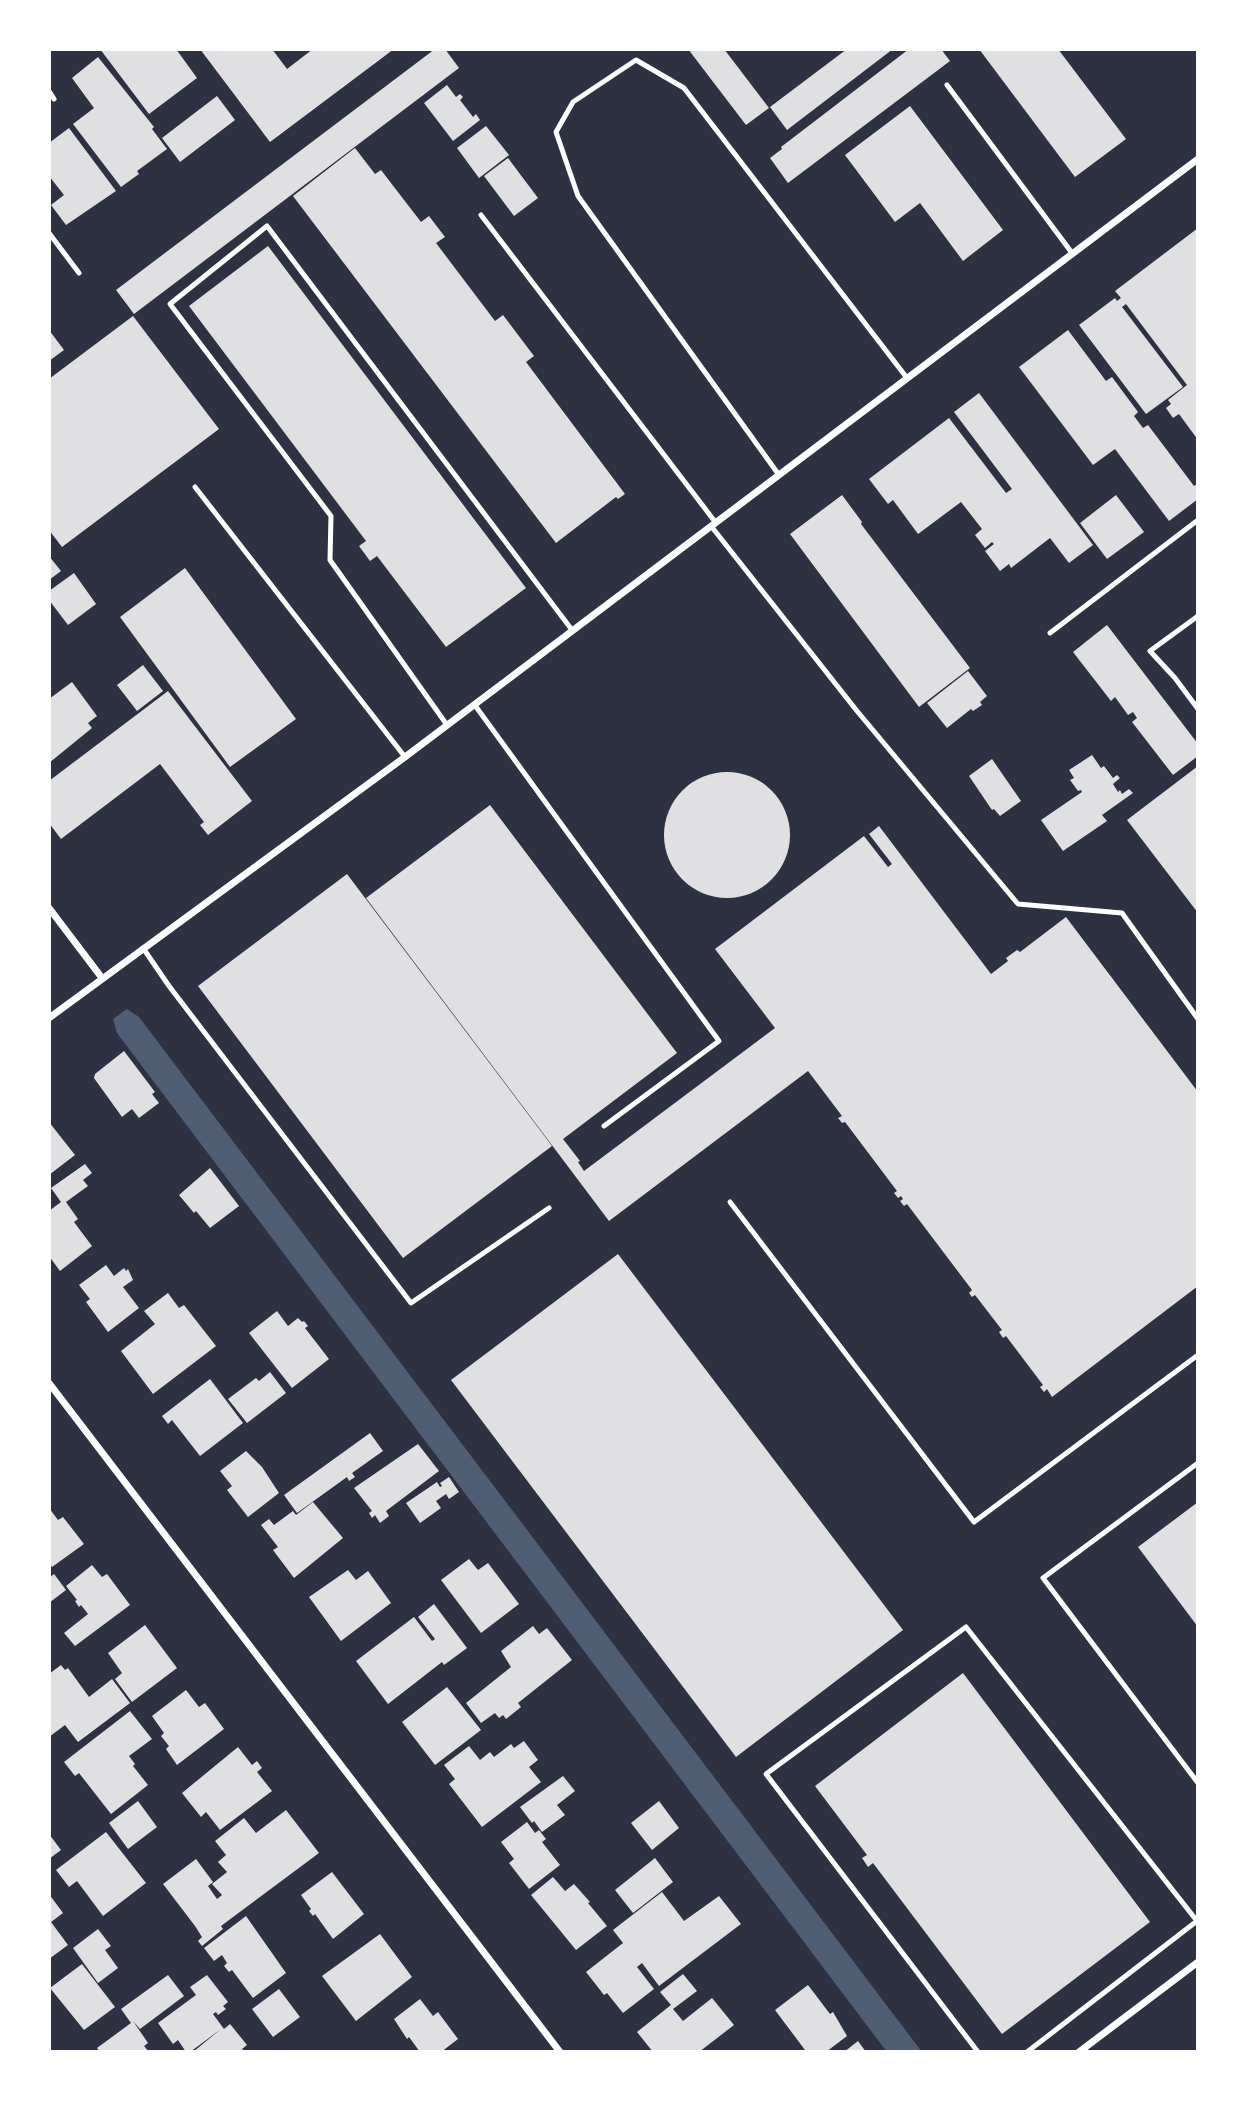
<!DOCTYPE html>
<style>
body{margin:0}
#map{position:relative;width:1247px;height:2101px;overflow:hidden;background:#2d3142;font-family:Overpass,sans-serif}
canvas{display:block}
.frame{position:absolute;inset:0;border:51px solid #fff;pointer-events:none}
</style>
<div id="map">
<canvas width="1247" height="2101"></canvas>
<div class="frame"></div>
</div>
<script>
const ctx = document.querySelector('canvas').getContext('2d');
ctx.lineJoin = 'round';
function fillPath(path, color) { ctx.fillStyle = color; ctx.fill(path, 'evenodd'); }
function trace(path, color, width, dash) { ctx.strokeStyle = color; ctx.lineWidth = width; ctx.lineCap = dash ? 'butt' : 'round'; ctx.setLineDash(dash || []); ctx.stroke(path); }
fillPath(new Path2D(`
 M 127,1009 L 139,1017 L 922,2052 L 887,2052 L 117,1033 L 113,1019 Z`), '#4f5d75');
fillPath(new Path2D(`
 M 100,49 L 176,49 L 197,78 L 149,114 Z
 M 200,49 L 272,49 L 287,69 L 313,49 L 394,49 L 270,142 Z
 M 435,49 L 445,49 L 459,68 L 134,314 L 116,290 Z
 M 688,49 L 724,49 L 769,108 L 746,125 Z
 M 847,49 L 893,49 L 787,130 L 770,107 Z
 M 909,49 L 941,49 L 950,61 L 788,183 L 770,158 L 782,149 L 781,147 Z
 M 979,49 L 1058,49 L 1126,139 L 1075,177 Z
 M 98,57 L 154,127 L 152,129 L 167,149 L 137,171 L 139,174 L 121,187 L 73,124 L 94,108 L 72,78 Z
 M 447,85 L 456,97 L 460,94 L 463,97 L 460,100 L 473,117 L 476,114 L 480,120 L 453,141 L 424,103 Z
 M 217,96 L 235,120 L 180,162 L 162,138 Z
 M 910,106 L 1003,230 L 963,261 L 920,203 L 895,222 L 845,155 Z
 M 486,126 L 509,155 L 479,178 L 457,148 Z
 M 69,128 L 116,191 L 66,225 L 51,205 L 64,195 L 49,176 L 49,143 Z
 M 355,148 L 375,174 L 381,170 L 421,222 L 429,216 L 445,237 L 436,243 L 495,321 L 503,315 L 534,356 L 526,362 L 625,494 L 618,499 L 616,497 L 556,543 L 293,196 Z
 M 508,158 L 538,198 L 514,216 L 484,176 Z
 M 1198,228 L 1198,395 L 1196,397 L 1198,399 L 1198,440 L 1179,414 L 1173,418 L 1166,408 L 1171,404 L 1168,400 L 1187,385 L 1126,304 L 1122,307 L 1183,387 L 1146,414 L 1079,325 L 1115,298 L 1117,301 L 1121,298 L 1115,291 Z
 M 268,246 L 526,588 L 446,647 L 377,556 L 370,561 L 359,546 L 366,541 L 189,306 Z
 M 133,316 L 219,429 L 62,547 L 49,530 L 49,379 Z
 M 49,330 L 64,350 L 49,361 Z
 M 1068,330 L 1106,381 L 1112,377 L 1138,412 L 1134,416 L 1143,428 L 1148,425 L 1194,486 L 1198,483 L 1198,499 L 1169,521 L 1115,449 L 1093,465 L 1019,367 Z
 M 979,393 L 1093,545 L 1069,563 L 1050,538 L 1011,568 L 1009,564 L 1000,571 L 985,551 L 994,544 L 992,542 L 985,548 L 975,535 L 982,529 L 961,502 L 918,534 L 893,500 L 888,504 L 869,479 L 949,418 L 1006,493 L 1012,489 L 954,412 Z
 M 842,495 L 862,522 L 861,524 L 970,668 L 919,707 L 790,534 Z
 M 1116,495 L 1144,532 L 1107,559 L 1080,523 Z
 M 49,556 L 61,571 L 49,580 Z
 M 185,568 L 296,719 L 230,767 L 120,617 Z
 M 74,573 L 96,604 L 68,625 L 49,600 L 49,591 Z
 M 1107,625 L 1198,744 L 1198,756 L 1173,775 L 1132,722 L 1137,718 L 1133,712 L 1128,715 L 1115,697 L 1111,701 L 1073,652 Z
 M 143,665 L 163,691 L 137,711 L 117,685 Z
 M 968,671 L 987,696 L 980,702 L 982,705 L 973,711 L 971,709 L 947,728 L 927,703 Z
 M 72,682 L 97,716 L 88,723 L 92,728 L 49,763 L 49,699 Z
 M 168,691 L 252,801 L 208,835 L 200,825 L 204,822 L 160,764 L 61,839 L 49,823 L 49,781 Z
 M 1092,755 L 1101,768 L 1104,766 L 1113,778 L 1117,775 L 1120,778 L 1113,784 L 1118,792 L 1120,790 L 1122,794 L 1129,789 L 1133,793 L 1102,815 L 1107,821 L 1063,851 L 1041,820 L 1082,792 L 1081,790 L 1078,791 L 1070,780 L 1074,778 L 1069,770 Z
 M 992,759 L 1021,801 L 1000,816 L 994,809 L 992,810 L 969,776 Z
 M 1198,766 L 1198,913 L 1127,820 Z
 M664 835a63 63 0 1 1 126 0a63 63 0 1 1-126 0Z
 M 490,805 L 677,1053 L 563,1139 L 580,1161 L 578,1162 L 584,1171 L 775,1028 L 715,949 L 864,836 L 888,867 L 892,864 L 869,834 L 879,826 L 991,974 L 1008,961 L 1006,958 L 1017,950 L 1020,952 L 1066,917 L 1198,1092 L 1198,1286 L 1052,1397 L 1047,1389 L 1044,1392 L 1040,1387 L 1043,1385 L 1006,1336 L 1003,1338 L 999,1332 L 1002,1330 L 975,1295 L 972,1297 L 969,1293 L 972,1290 L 907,1204 L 904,1206 L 900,1201 L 903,1199 L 901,1196 L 898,1198 L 894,1193 L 897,1191 L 845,1122 L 842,1123 L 838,1118 L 842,1116 L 808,1071 L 609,1221 L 366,898 Z
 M 347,874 L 552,1146 L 403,1258 L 198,986 Z
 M 124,1051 L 155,1092 L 152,1094 L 159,1103 L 139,1118 L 132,1109 L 122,1117 L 94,1078 L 95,1074 Z
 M 49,1122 L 75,1155 L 49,1175 Z
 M 85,1164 L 92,1173 L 83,1180 L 88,1186 L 66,1202 L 78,1219 L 74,1222 L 92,1246 L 60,1271 L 49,1256 L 49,1211 L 61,1202 L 51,1188 Z
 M 210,1168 L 239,1206 L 210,1228 L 196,1211 L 194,1213 L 179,1195 Z
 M 618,1254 L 903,1630 L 736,1757 L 451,1380 Z
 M 106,1265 L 114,1276 L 124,1268 L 126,1271 L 128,1269 L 133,1280 L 123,1287 L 139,1308 L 108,1332 L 86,1302 L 90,1299 L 79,1285 Z
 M 168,1293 L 179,1308 L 184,1305 L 216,1346 L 153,1394 L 121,1351 L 155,1324 L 144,1311 Z
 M 277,1311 L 288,1326 L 298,1318 L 302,1322 L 304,1321 L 308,1326 L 305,1328 L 329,1359 L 292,1388 L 249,1333 Z
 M 270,1372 L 286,1393 L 247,1423 L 228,1399 L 256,1378 L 259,1381 Z
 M 210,1379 L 243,1423 L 200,1456 L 172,1420 L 168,1424 L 162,1416 Z
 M 370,1433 L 383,1451 L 352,1473 L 355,1477 L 349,1481 L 347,1477 L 297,1513 L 284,1495 Z
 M 418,1444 L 439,1471 L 386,1511 L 389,1516 L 380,1523 L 375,1515 L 372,1518 L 369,1513 L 372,1511 L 354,1488 Z
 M 246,1451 L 262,1467 L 279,1493 L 248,1517 L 227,1490 L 232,1486 L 220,1471 Z
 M 449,1477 L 459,1492 L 449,1499 L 446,1494 L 436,1501 L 441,1508 L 420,1523 L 406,1503 L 437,1482 L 440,1487 L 442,1486 L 440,1483 Z
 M 313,1502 L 343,1538 L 294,1578 L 273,1550 L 278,1547 L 261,1525 L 269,1519 L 274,1525 L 293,1511 L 296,1515 Z
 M 1198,1502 L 1198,1627 L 1138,1547 Z
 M 49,1508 L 58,1520 L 63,1517 L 84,1544 L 52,1567 L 49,1563 Z
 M 469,1559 L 478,1570 L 488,1563 L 519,1604 L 481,1633 L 441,1580 Z
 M 92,1565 L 102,1577 L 107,1574 L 130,1605 L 75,1646 L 64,1633 L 88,1614 L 81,1605 L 79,1607 L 75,1601 L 77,1600 L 66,1586 Z
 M 348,1570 L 356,1580 L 368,1571 L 391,1603 L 341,1641 L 309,1597 Z
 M 54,1574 L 66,1590 L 49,1603 L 49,1578 Z
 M 434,1604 L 467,1648 L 444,1665 L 442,1662 L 388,1704 L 356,1661 L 414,1617 L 432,1641 L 435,1639 L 418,1617 Z
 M 145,1625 L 177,1668 L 132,1702 L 115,1679 L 122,1673 L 108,1653 Z
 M 533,1626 L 539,1634 L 547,1628 L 572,1660 L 518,1703 L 521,1707 L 506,1719 L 503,1715 L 499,1718 L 495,1713 L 481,1723 L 466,1703 L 511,1667 L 501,1651 Z
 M 61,1665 L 65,1670 L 68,1668 L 89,1697 L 112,1679 L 130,1703 L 78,1742 L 65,1725 L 49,1737 L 49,1674 Z
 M 963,1673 L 1150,1922 L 1002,2034 L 873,1863 L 868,1867 L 862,1858 L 867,1855 L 815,1786 Z
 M 447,1687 L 481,1730 L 435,1765 L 402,1722 Z
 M 186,1690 L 199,1707 L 205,1703 L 224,1729 L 177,1765 L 166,1749 L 169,1746 L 161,1736 L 164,1733 L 152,1716 Z
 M 130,1711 L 152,1739 L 129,1756 L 135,1764 L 133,1766 L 148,1785 L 111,1814 L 79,1773 L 75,1776 L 64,1762 Z
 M 524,1741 L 538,1760 L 529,1767 L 541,1782 L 482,1827 L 449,1784 L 455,1779 L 444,1765 L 469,1746 L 480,1760 L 490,1752 L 494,1757 L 511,1744 L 514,1748 Z
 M 238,1747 L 252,1765 L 257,1761 L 262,1768 L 257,1772 L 272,1791 L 220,1830 L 206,1812 L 201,1817 L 182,1793 Z
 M 563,1776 L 575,1791 L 557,1805 L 565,1815 L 542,1832 L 534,1821 L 532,1823 L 520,1807 Z
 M 138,1801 L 157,1827 L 128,1849 L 109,1823 Z
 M 659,1801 L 679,1828 L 652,1850 L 631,1823 Z
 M 286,1810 L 319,1853 L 221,1926 L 223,1929 L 202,1946 L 198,1941 L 202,1937 L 195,1926 L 163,1884 L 196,1859 L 213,1882 L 208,1886 L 217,1899 L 222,1895 L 212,1884 L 227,1872 L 218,1862 L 226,1855 L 215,1841 L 244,1818 L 256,1833 Z
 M 527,1822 L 535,1833 L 539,1830 L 546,1839 L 542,1842 L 560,1865 L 529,1889 L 509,1863 L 514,1859 L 501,1842 Z
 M 106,1832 L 146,1883 L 103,1916 L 77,1881 L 69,1887 L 56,1870 Z
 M 49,1834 L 61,1850 L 49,1859 Z
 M 655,1858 L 673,1882 L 633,1913 L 615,1890 Z
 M 332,1872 L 364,1914 L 333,1939 L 315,1914 L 313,1916 L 309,1911 L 311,1909 L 301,1895 Z
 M 553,1877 L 565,1891 L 574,1884 L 590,1902 L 588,1903 L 607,1926 L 576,1950 L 531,1895 Z
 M 662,1892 L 684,1921 L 719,1896 L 741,1924 L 659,1986 L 642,1963 L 637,1967 L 654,1989 L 623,2013 L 607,1993 L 604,1995 L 586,1972 L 623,1943 L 613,1930 Z
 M 49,1894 L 63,1913 L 51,1922 L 68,1945 L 49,1959 Z
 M 246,1916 L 286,1973 L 253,1998 L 232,1970 L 229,1972 L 224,1966 L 227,1963 L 222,1955 L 214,1961 L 204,1948 Z
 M 98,1929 L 111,1946 L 105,1950 L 118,1968 L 98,1983 L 73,1948 Z
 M 380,1934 L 412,1977 L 356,2021 L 322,1976 Z
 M 82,1964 L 115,2007 L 84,2030 L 50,1988 Z
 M 683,1974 L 697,1991 L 673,2009 L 683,2021 L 712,1998 L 734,2025 L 699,2052 L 653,2052 L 637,2032 L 671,2005 L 660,1992 Z
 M 168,1975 L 184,1996 L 140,2029 L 133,2021 L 148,2043 L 144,2046 L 149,2052 L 100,2052 L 97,2048 L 131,2023 L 121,2009 Z
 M 207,1975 L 228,2002 L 223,2006 L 226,2009 L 218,2015 L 216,2012 L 213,2014 L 224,2029 L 230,2024 L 247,2045 L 242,2049 L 245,2052 L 193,2052 L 221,2029 L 190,2052 L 186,2052 L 178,2040 L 173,2044 L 158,2023 L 196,1995 L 190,1987 Z
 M 808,1985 L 830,2014 L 833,2012 L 847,2036 L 826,2052 L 802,2052 L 805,2050 L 775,2010 Z
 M 279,1989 L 300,2017 L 273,2037 L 252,2009 Z
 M 420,1999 L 433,2016 L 438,2012 L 458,2039 L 441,2052 L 420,2052 L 409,2037 L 407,2039 L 394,2019 Z
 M 858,2041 L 866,2052 L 844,2052 Z`), '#e0e0e3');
trace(new Path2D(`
 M 947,85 L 1072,253
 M 49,91 L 54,99
 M 481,215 L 716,523
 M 49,233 L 79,273
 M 779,475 L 578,196 L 556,132 L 573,102 L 636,60 L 684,88 L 907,378
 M 195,487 L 405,757
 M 711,526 L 857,711 L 1018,904 L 1122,913 L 1198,1019
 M 1198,616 L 1150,651 L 1175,678 L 1198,709
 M 1050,633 L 1198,520
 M 474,704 L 719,1041 L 604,1126
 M 447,725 L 330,560 L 331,516 L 170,304 L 267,226 L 572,630
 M 143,948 L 169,986 L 411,1303 L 549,1208
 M 730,1202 L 974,1522 L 1198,1355
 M 1198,1463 L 1043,1578 L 1198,1783
 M 978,2052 L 766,1774 L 966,1627 L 1197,1921 L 1027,2052`), '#fff', 5);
trace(new Path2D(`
 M 49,908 L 102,978
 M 49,1018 L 405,757 L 1198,159
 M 49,1383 L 560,2052
 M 1079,2052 L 1198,1962`), '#fff', 7);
</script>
